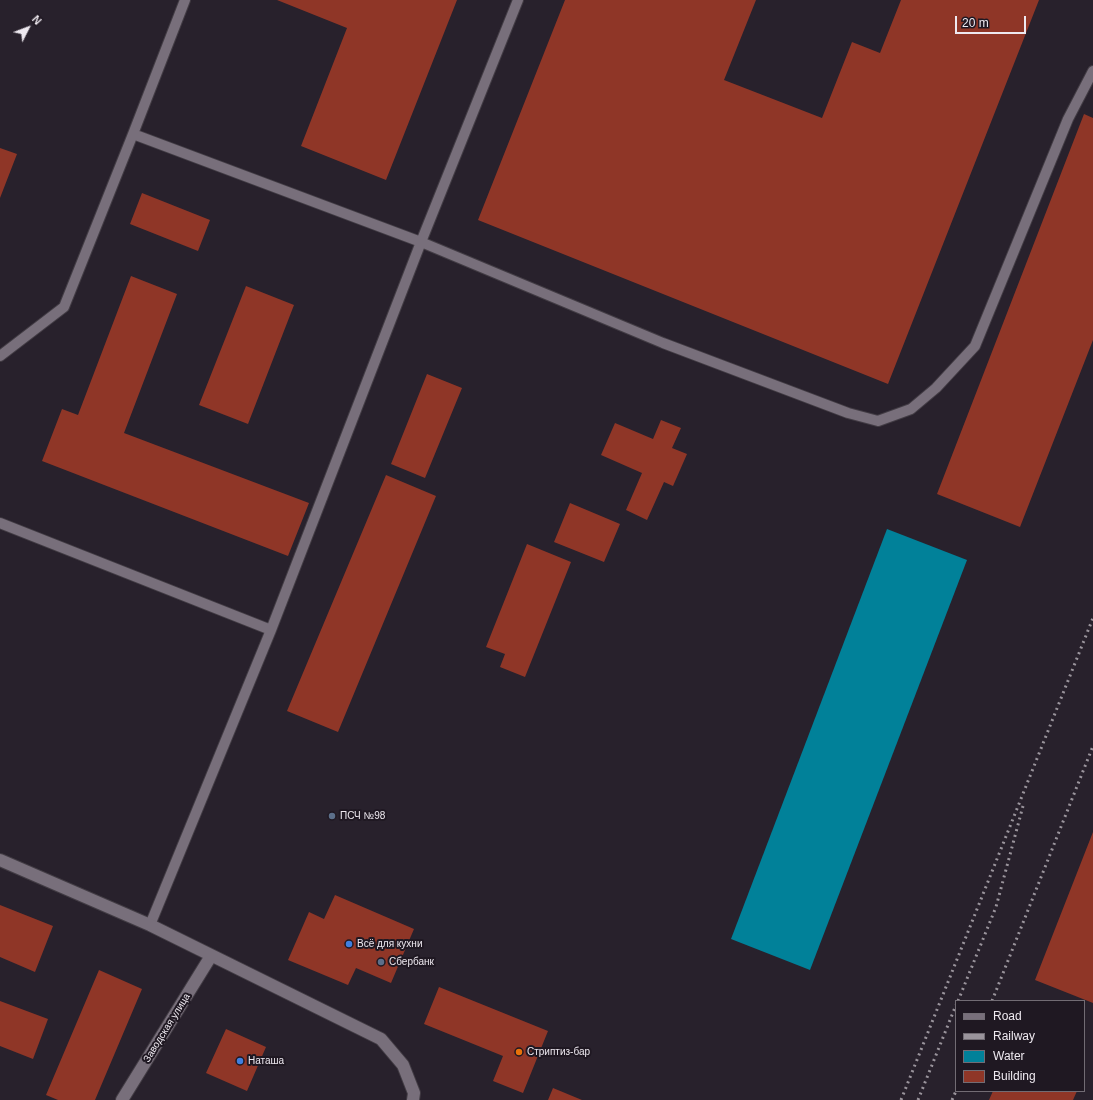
<!DOCTYPE html>
<meta charset="utf-8">
<style>
body{margin:0}
#map{position:relative;width:1093px;height:1100px;overflow:hidden;background:#28212c;font-family:Arial,sans-serif}
canvas{display:block}
.legend{position:absolute;left:955px;top:1000px;width:130px;height:92px;box-sizing:border-box;background:#1f1822;border:1px solid #726c74;margin:0;padding:5px 7px;list-style:none;font-size:12px;color:#eee9f0}
.legend li{display:flex;align-items:center;gap:8px;height:20px}
.legend b{width:20px;border:1px solid #726c74}
.north{position:absolute;left:8px;top:8px;width:40px;height:40px;-webkit-text-stroke:3px #1f1822;paint-order:stroke;rotate:48deg;font-size:11px;font-weight:700;line-height:16px;text-align:center;color:#eee9f0}
.north::after{content:'';display:block;margin:auto;width:14px;height:18px;background:#eee9f0;clip-path:polygon(50% 0,100% 100%,50% 72%,0 100%)}
.scale{position:absolute;left:955px;top:16px;width:71px;height:18px;box-sizing:border-box;border:2px solid #eee9f0;border-top:0;padding-left:5px;font-size:12px;line-height:14px;white-space:nowrap;color:#eee9f0;-webkit-text-stroke:3px #1f1822;paint-order:stroke}
</style>
<div id="map">
<canvas width="1093" height="1100"></canvas>
<ul class="legend">
<li><b style="height:5px;background:#786f7b"></b>Road</li>
<li><b style="height:5px;background:#9a949c"></b>Railway</li>
<li><b style="height:11px;background:#018199"></b>Water</li>
<li><b style="height:11px;background:#8f3627"></b>Building</li>
</ul>
<div class="north">N</div>
<div class="scale">20 m</div>
</div>
<script>
const ctx = document.querySelector('canvas').getContext('2d');
ctx.lineJoin = 'round';
function fillPath(path, color) { ctx.fillStyle = color; ctx.fill(path, 'evenodd'); }
function trace(path, color, width, dash) { ctx.strokeStyle = color; ctx.lineWidth = width; ctx.lineCap = dash ? 'butt' : 'round'; ctx.setLineDash(dash || []); ctx.stroke(path); }
function write(font, color, halo, rows, align = 'center') {
  ctx.font = font + ' Arial,sans-serif'; ctx.lineWidth = 4; ctx.setLineDash([]); ctx.textBaseline = 'middle'; ctx.strokeStyle = halo; ctx.fillStyle = color; for (const [text, x, y, turn = 0] of rows) {
    ctx.save(); ctx.translate(x, y); ctx.rotate((+turn || 0) * Math.PI / 180); ctx.textAlign = isNaN(turn) ? turn : align; if (halo) ctx.strokeText(text, 0, 0); ctx.fillText(text, 0, 0); ctx.restore();
  }
}
fillPath(new Path2D(`
 M 887,529 L 967,560 L 810,970 L 731,939 Z`), '#018199');
fillPath(new Path2D(`
 M 277,0 L 457,0 L 386,180 L 301,146 L 347,28 Z
 M 565,0 L 756,0 L 724,80 L 822,118 L 852,42 L 880,53 L 901,0 L 1039,0 L 888,384 L 478,220 Z
 M 1084,114 L 1093,118 L 1093,340 L 1020,527 L 937,494 Z
 M 0,148 L 17,154 L 0,198 Z
 M 142,193 L 210,220 L 198,251 L 130,224 Z
 M 131,276 L 177,294 L 124,433 L 309,503 L 288,556 L 42,461 L 62,409 L 78,415 Z
 M 246,286 L 294,305 L 248,424 L 199,405 Z
 M 427,374 L 462,388 L 425,478 L 391,464 Z
 M 661,420 L 681,428 L 672,448 L 687,454 L 673,486 L 664,482 L 647,520 L 626,510 L 642,473 L 601,455 L 615,423 L 653,439 Z
 M 386,475 L 436,496 L 338,732 L 287,711 Z
 M 570,503 L 620,524 L 604,562 L 554,542 Z
 M 527,544 L 571,562 L 525,677 L 500,667 L 505,654 L 486,647 Z
 M 1093,832 L 1093,1003 L 1035,980 Z
 M 335,895 L 414,929 L 391,983 L 356,968 L 348,985 L 288,960 L 309,912 L 324,919 Z
 M 0,905 L 53,926 L 35,972 L 0,957 Z
 M 99,970 L 142,989 L 95,1100 L 58,1100 L 46,1095 Z
 M 439,987 L 548,1031 L 523,1093 L 493,1081 L 503,1056 L 424,1024 Z
 M 0,1001 L 48,1019 L 33,1059 L 0,1046 Z
 M 226,1029 L 266,1047 L 247,1091 L 206,1073 Z
 M 553,1088 L 582,1100 L 548,1100 Z
 M 993,1091 L 1077,1091 L 1073,1100 L 989,1100 Z`), '#8f3627');
const lane = new Path2D(`
 M 133,134 L 421,242 L 663,343 L 848,413 L 878,421 L 911,409 L 936,388 L 975,346 L 1068,119 L 1093,71
 M 0,356 L 64,307 L 133,134 L 185,0
 M 0,523 L 271,630
 M 150,925 L 271,630 L 421,242 L 518,0`);
const street = new Path2D(`
 M 0,860 L 150,925 L 381,1039 L 403,1065 L 414,1093 L 413,1100
 M 122,1100 L 211,956`);
trace(lane, '#423c44', 12);
trace(street, '#423c44', 14);
trace(lane, '#786f7b', 10);
trace(street, '#786f7b', 12);
trace(new Path2D(`
 M 958,1001 L 996,907 L 1023,806
 M 992,1001 L 1093,746
 M 901,1100 L 1093,618
 M 918,1100 L 956,1005
 M 952,1100 L 956,1091`), '#9a949c', 3, [2, 4]);
for (const [x, y, r, color] of [
 [332,816,4,"#5c6f8a"],
 [349,944,4,"#3f7fe0"],
 [381,962,4,"#5c6f8a"],
 [519,1052,4,"#e8710a"],
 [240,1061,4,"#3f7fe0"]
]) { const dot = new Path2D(); dot.arc(x, y, r, 0, 2 * Math.PI); ctx.fillStyle = color; ctx.fill(dot); trace(dot, '#1f1822', 1.5); }
write('10px', '#eee9f0', '#1f1822', [
 ["ПСЧ №98",340,816],
 ["Всё для кухни",357,944],
 ["Сбербанк",389,962],
 ["Стриптиз-бар",527,1052],
 ["Наташа",248,1061]
], 'left');
write('10px', '#eee9f0', '#1f1822', [
 ["Заводская улица",167,1028,-58]
]);
</script>
